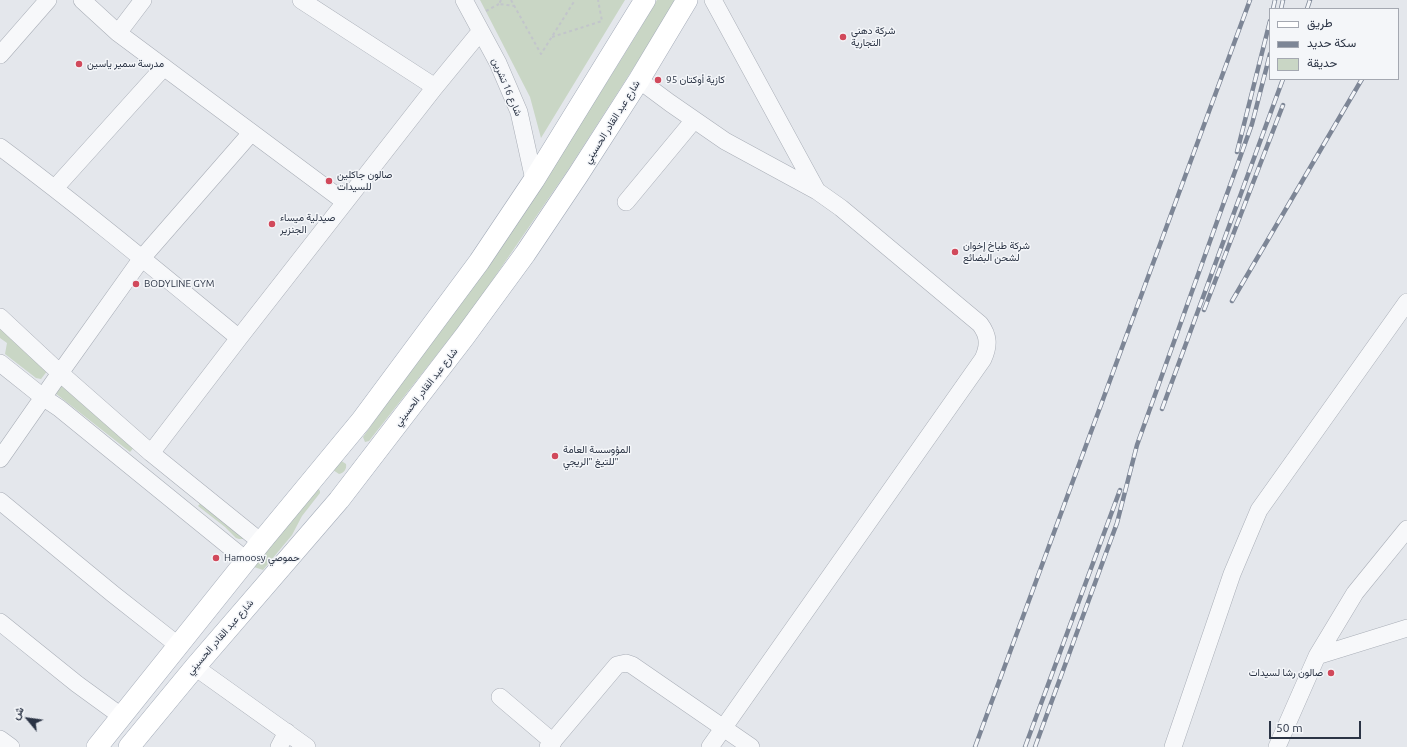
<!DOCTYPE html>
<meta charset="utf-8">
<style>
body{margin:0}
#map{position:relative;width:1407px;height:747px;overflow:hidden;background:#e4e7ec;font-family:Ubuntu,Vazirmatn,sans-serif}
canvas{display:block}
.legend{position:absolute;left:1269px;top:8px;width:130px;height:72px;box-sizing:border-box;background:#f4f6f9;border:1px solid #a4a8b1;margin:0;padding:5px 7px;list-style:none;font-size:12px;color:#2b3445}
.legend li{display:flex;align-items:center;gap:8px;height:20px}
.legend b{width:20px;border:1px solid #a4a8b1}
.north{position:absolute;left:8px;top:699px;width:40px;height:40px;-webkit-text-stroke:3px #f4f6f9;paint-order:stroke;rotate:299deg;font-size:11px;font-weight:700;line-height:16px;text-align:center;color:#2b3445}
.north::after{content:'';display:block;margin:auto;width:14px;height:18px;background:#2b3445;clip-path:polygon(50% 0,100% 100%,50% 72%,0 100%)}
.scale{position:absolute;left:1269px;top:721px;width:92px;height:18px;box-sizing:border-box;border:2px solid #2b3445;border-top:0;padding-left:5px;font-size:12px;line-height:14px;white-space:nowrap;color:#2b3445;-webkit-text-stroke:3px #f4f6f9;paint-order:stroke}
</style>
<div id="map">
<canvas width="1407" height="747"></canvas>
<ul class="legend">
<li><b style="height:5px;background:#fff"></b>طريق</li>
<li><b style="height:5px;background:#7d8696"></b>سكة حديد</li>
<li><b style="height:11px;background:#c9d6c5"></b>حديقة</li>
</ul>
<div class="north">ش</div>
<div class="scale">50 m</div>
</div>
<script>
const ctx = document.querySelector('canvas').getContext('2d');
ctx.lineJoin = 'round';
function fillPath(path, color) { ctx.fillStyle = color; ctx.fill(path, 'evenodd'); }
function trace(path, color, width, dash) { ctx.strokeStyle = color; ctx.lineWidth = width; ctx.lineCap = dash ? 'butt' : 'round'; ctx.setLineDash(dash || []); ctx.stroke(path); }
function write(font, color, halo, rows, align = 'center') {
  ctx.font = font + ' Ubuntu,Vazirmatn,sans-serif'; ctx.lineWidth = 3; ctx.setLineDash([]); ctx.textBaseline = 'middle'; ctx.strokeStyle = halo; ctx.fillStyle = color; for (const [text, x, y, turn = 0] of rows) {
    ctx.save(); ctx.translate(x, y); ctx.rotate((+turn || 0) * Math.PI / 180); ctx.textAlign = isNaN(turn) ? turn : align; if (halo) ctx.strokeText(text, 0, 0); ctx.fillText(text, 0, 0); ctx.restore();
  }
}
fillPath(new Path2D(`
 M 480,0 L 625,0 L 541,138 L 530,97 Z
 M 657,0 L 675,0 L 645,50 L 568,170 L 472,310 L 369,441 L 365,442 L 363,437 C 464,294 568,152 657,0 Z
 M 0,319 L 48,370 L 41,379 L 36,378 L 5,354 L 7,343 L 0,338 Z
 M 59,382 L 124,440 L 130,438 L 137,444 L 130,452 L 55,393 Z
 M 340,460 L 346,464 C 347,469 344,473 339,474 L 333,470 Z
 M 318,488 L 320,491 L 320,493 L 302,516 L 292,535 L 263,570 L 251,566 Z
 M 204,499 L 245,536 L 243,539 L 239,539 L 236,538 L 225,527 L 198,506 Z`), '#c9d6c5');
const minor = new Path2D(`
 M 82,0 L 118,33 L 345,202
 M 301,0 L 435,87
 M 464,0 L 498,63 L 519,112 L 534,180
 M 713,0 L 817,191
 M 118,33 L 143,0
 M 0,55 L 48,0
 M 639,80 L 670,103 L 725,141 L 817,191 L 841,208 L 980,324 C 989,336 989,346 983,359 L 710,747
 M 0,147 C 82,208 160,273 239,338
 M 55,188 L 164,67
 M 626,202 L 694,120
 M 0,317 L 60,373 L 151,453 L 261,542
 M 0,363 L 44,398 L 59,408 L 246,560
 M 151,453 L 239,338 L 435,87 L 480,32
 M 0,459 L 60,373 L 142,258 L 251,133
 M 0,501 L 113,594 L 179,646
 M 0,622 L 77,684 L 121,716
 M 1317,656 L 1407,628
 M 195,667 L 307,747
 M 500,697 L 553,742
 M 0,739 L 11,747
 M 279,747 L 287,732
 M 548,747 L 617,665 L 626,663 L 632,665 L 751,747
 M 1173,747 L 1232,574 L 1259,510 L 1407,302
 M 1277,747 L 1317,656 L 1355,593 L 1407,529`);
const major = new Path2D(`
 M 97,747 L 261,542 L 361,421 L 479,262 L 534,180 L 645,0
 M 129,747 L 195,667 L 339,500 L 465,336 L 525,254 L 578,175 L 639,80 L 687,0`);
trace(minor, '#a9aeb7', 18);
trace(major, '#a3abb8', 22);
trace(new Path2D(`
 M 501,0 L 499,4 L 515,6
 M 511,0 L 541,54 L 575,0
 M 486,11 L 499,4
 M 552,37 L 602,21 L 598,0`), '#c2c5cb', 2, [3, 3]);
trace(minor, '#f7f8fa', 17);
trace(major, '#fff', 21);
const rail = new Path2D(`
 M 1273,9 L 1275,0
 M 1281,9 L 1283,0
 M 1307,9 L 1310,0
 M 1237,152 L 1270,21
 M 1232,301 L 1362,79
 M 1204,310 L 1283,105
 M 1162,409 L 1283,79
 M 975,747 L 1250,0
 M 1025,747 L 1120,490
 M 1035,747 L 1117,523 L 1137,445 L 1252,124 L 1270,54`);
trace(rail, '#7d8696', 4.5);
trace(rail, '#f4f6f9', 3, [9]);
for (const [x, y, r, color] of [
 [843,37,4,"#d1495b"],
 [79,64,4,"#d1495b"],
 [658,80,4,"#d1495b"],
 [329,181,4,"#d1495b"],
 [272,224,4,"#d1495b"],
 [955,252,4,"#d1495b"],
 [136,284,4,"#d1495b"],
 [555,456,4,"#d1495b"],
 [216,558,4,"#d1495b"],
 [1331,673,4,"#d1495b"]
]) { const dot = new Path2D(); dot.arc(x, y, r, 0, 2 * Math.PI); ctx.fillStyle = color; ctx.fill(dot); trace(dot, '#f4f6f9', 1.5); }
write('10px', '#2b3445', '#f4f6f9', [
 ["شركة دهني",851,31],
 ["التجارية",851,43],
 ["مدرسة سمير ياسين",87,64],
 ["كازية أوكتان 95",666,80],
 ["صالون جاكلين",337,175],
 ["للسيدات",337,187],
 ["صيدلية ميساء",280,218],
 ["الجنزير",280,230],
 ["شركة طباخ إخوان",963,246],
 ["لشحن البضائع",963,258],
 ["BODYLINE GYM",144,284],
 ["المؤوسسة العامة",563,450],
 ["للتيغ \"الريجي\"",563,462],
 ["Hamoosy حموصي",224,558],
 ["صالون رشا لسيدات",1323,673,"right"]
], 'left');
write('10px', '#2b3445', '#f4f6f9', [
 ["شارع 16 تشرين",507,87,67],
 ["شارع عبد القادر الحسيني",612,122,-58],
 ["شارع عبد القادر الحسيني",426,387,-52],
 ["شارع عبد القادر الحسيني",220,637,-49]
]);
</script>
